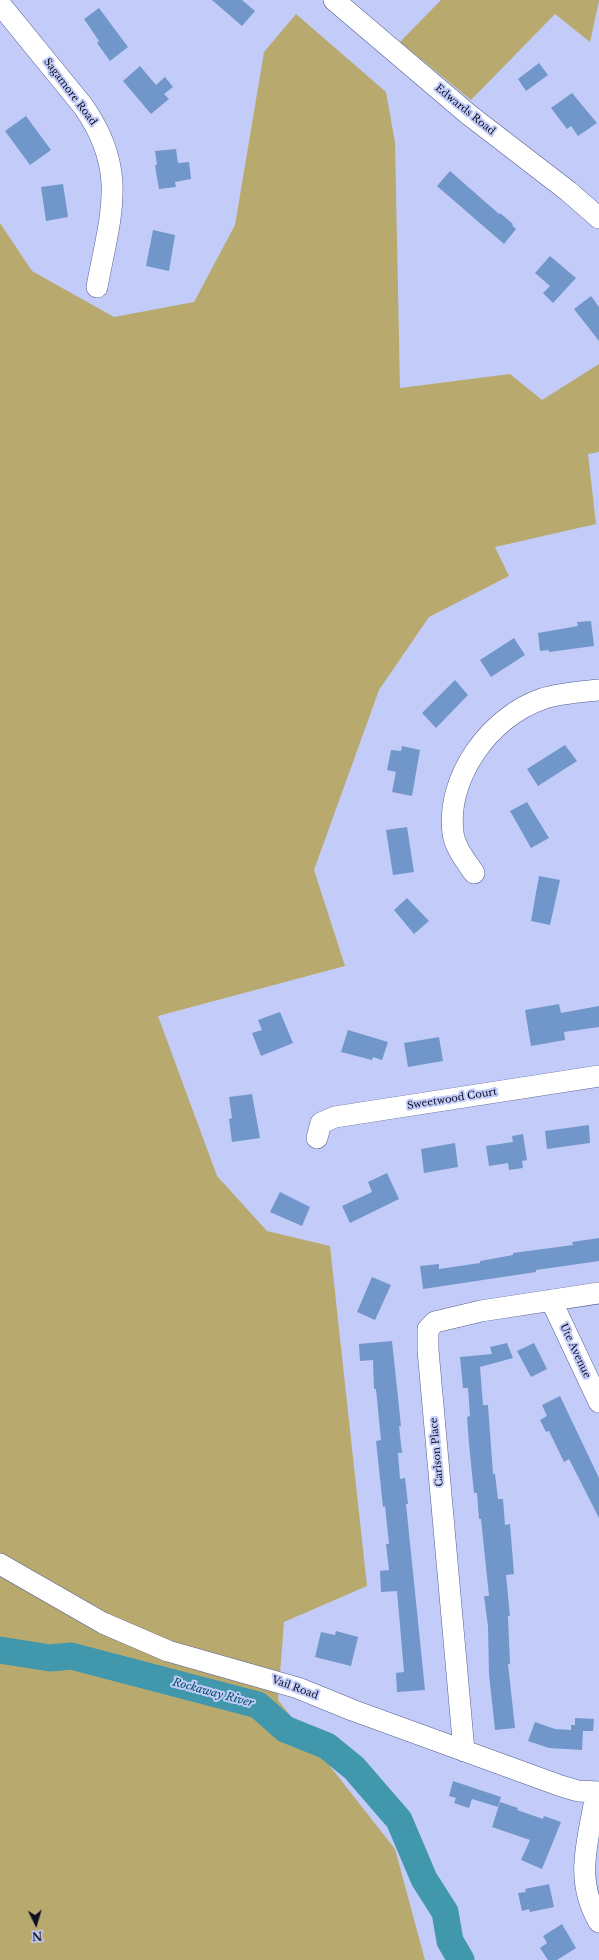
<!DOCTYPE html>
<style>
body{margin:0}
#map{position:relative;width:599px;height:1960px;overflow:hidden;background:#c3ccf9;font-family:"Libre Baskerville",serif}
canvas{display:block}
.north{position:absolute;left:16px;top:1904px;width:40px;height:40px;-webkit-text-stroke:3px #c3ccf9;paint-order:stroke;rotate:175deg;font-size:11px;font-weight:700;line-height:16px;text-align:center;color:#0d1023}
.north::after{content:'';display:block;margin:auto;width:14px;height:18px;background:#0d1023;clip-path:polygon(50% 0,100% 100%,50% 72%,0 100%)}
</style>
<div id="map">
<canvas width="599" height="1960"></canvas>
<div class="north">N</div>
</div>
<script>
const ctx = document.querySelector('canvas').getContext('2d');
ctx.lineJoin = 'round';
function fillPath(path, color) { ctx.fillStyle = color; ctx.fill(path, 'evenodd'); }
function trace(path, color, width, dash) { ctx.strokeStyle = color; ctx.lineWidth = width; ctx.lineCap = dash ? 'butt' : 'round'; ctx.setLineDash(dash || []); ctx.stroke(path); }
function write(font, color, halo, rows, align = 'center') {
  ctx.font = font + ' "Libre Baskerville",serif'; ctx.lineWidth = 4; ctx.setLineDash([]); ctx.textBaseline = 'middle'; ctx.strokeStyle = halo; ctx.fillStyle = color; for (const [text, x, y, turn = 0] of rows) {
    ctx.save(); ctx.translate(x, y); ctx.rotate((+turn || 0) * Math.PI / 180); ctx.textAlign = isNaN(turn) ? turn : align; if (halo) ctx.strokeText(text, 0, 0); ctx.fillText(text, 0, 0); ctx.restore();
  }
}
fillPath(new Path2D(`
 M 441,0 L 599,0 L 599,1 L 590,42 L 555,14 L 471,100 L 400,42 Z
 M 296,14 L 386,92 L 395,142 L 400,388 L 510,374 L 542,400 L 599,364 L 599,452 L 588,454 L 596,524 L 495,547 L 509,576 L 429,617 L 379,690 L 314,870 L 345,966 L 158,1016 L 217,1176 L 267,1231 L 330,1246 L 367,1586 L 284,1622 L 278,1700 L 395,1849 L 425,1960 L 0,1960 L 0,223 L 32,271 L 114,317 L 194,302 L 235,225 L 264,52 Z`), '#b8aa6f');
trace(new Path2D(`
 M 0,1650 L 50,1658 L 71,1656 L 258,1705 L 285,1729 L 327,1746 L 354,1768 L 399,1820 L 424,1879 L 445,1912 L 450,1941 L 461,1960`), '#4198ad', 27);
fillPath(new Path2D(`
 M 212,0 L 242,0 L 255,11 L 242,26 Z
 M 99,8 L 128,47 L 110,61 L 97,43 L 99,41 L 84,19 Z
 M 539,63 L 548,75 L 526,91 L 518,79 Z
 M 140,66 L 156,85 L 165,77 L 173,87 L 164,94 L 169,99 L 151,114 L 123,81 Z
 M 572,93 L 597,123 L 578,136 L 571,126 L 567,129 L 551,108 Z
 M 26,116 L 51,150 L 30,165 L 5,131 Z
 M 176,149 L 178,163 L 189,162 L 191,179 L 175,182 L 176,187 L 159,189 L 155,166 L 157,164 L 155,151 Z
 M 450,171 L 499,214 L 500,213 L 513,224 L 512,225 L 516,229 L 504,244 L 437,186 Z
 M 63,184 L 68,217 L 46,221 L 41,187 Z
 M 153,230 L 175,235 L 169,271 L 146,266 Z
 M 550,256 L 576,278 L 553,303 L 543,293 L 550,286 L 535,273 Z
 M 591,296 L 599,307 L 599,341 L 574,309 Z
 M 591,621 L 594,646 L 549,652 L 549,650 L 540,651 L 538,633 L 578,626 L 577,622 Z
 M 514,638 L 525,655 L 491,677 L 480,660 Z
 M 455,680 L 468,695 L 436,728 L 422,713 Z
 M 565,745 L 577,761 L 538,786 L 527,769 Z
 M 402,746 L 420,750 L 412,796 L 392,792 L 396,772 L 387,770 L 391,750 L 401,751 Z
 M 527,802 L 549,838 L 531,848 L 510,811 Z
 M 407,827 L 414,872 L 393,875 L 386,830 Z
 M 539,876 L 560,880 L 550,925 L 531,921 Z
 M 407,898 L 429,921 L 414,934 L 394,910 Z
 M 559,1004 L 561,1013 L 599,1006 L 599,1027 L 564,1032 L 565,1040 L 531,1046 L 525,1010 Z
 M 280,1012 L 293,1043 L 261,1056 L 252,1033 L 262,1030 L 258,1020 Z
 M 348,1030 L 388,1042 L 382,1060 L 373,1057 L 372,1060 L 341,1052 Z
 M 439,1037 L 443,1061 L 408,1067 L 404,1043 Z
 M 252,1094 L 260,1138 L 232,1142 L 229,1119 L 232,1118 L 229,1097 Z
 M 589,1125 L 590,1143 L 547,1149 L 545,1131 Z
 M 523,1134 L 527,1160 L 522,1161 L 523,1168 L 509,1170 L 508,1163 L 489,1166 L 486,1146 L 513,1142 L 512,1136 Z
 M 455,1143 L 458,1167 L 424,1173 L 421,1149 Z
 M 387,1173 L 399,1199 L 350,1223 L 342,1206 L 372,1192 L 368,1182 Z
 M 280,1192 L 310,1207 L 302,1226 L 270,1212 Z
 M 599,1238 L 599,1261 L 536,1270 L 536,1272 L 423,1289 L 420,1266 L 439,1264 L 439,1269 L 480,1263 L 480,1261 L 513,1255 L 513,1253 L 573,1245 L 572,1242 Z
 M 372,1277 L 391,1285 L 375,1320 L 357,1312 Z
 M 392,1341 L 401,1426 L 399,1426 L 402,1453 L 398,1453 L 400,1479 L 405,1478 L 408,1504 L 406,1504 L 425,1690 L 397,1692 L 396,1673 L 404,1672 L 397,1591 L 381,1592 L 380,1571 L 389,1570 L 386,1544 L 389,1544 L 385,1506 L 383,1507 L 376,1441 L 381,1440 L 376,1389 L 374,1389 L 373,1360 L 360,1361 L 359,1344 Z
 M 507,1343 L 513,1358 L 480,1367 L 483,1405 L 488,1405 L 493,1474 L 495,1474 L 498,1499 L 503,1499 L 505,1525 L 510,1524 L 514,1574 L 506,1575 L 510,1616 L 508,1616 L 510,1664 L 508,1664 L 515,1728 L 495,1730 L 489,1674 L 488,1626 L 484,1596 L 489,1596 L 481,1519 L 479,1519 L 477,1493 L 474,1493 L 469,1444 L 467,1417 L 470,1416 L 468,1388 L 463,1388 L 460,1357 L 492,1354 L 490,1347 Z
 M 534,1343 L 547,1369 L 531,1377 L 517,1351 Z
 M 560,1396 L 599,1478 L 599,1518 L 569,1459 L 564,1462 L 549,1431 L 546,1432 L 540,1420 L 547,1416 L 542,1405 Z
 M 336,1631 L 358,1637 L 351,1666 L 315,1657 L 321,1632 L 335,1635 Z
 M 575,1718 L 594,1719 L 593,1731 L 583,1731 L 582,1750 L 549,1748 L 528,1741 L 535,1722 L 555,1729 L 571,1730 L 571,1725 L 575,1725 Z
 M 453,1781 L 501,1797 L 498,1807 L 472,1799 L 469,1808 L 454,1803 L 456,1798 L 449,1796 Z
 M 500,1802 L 518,1808 L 517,1810 L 543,1819 L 544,1816 L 561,1822 L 542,1869 L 521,1860 L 530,1840 L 492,1827 Z
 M 549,1884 L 554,1907 L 530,1912 L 529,1909 L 522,1911 L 518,1893 L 526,1892 L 525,1889 Z
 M 562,1924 L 576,1948 L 557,1960 L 548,1960 L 540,1948 L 547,1943 L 543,1936 Z`), '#7096ca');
const minor = new Path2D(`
 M 334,0 L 468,114 L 568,191 L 599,218
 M 0,4 L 83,106 C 129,171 110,216 97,287
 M 474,873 C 466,861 455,848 453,833 C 446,777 490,717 542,699 C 559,693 581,692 599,690
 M 317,1138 L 321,1123 L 335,1117 L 599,1076
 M 551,1300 L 599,1402
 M 0,1564 L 103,1623 L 168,1651 L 298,1688 L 352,1710 L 561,1786 L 578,1791 L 599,1792
 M 464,1751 L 428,1350 L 428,1329 L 435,1322 L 481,1311 L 599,1293
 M 596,1793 C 589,1840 573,1877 599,1922`);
trace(minor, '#555d8f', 22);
trace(minor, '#fff', 21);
write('10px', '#0d1023', '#c3ccf9', [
 ["Sagamore Road",70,92,53],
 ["Edwards Road",465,110,39],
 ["Sweetwood Court",452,1099,-9],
 ["Ute Avenue",575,1351,65],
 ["Carlson Place",437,1452,-95],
 ["Vail Road",295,1688,20]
]);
write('italic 11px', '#005060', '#c3ccf9', [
 ["Rockaway River",213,1693,15]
]);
</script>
